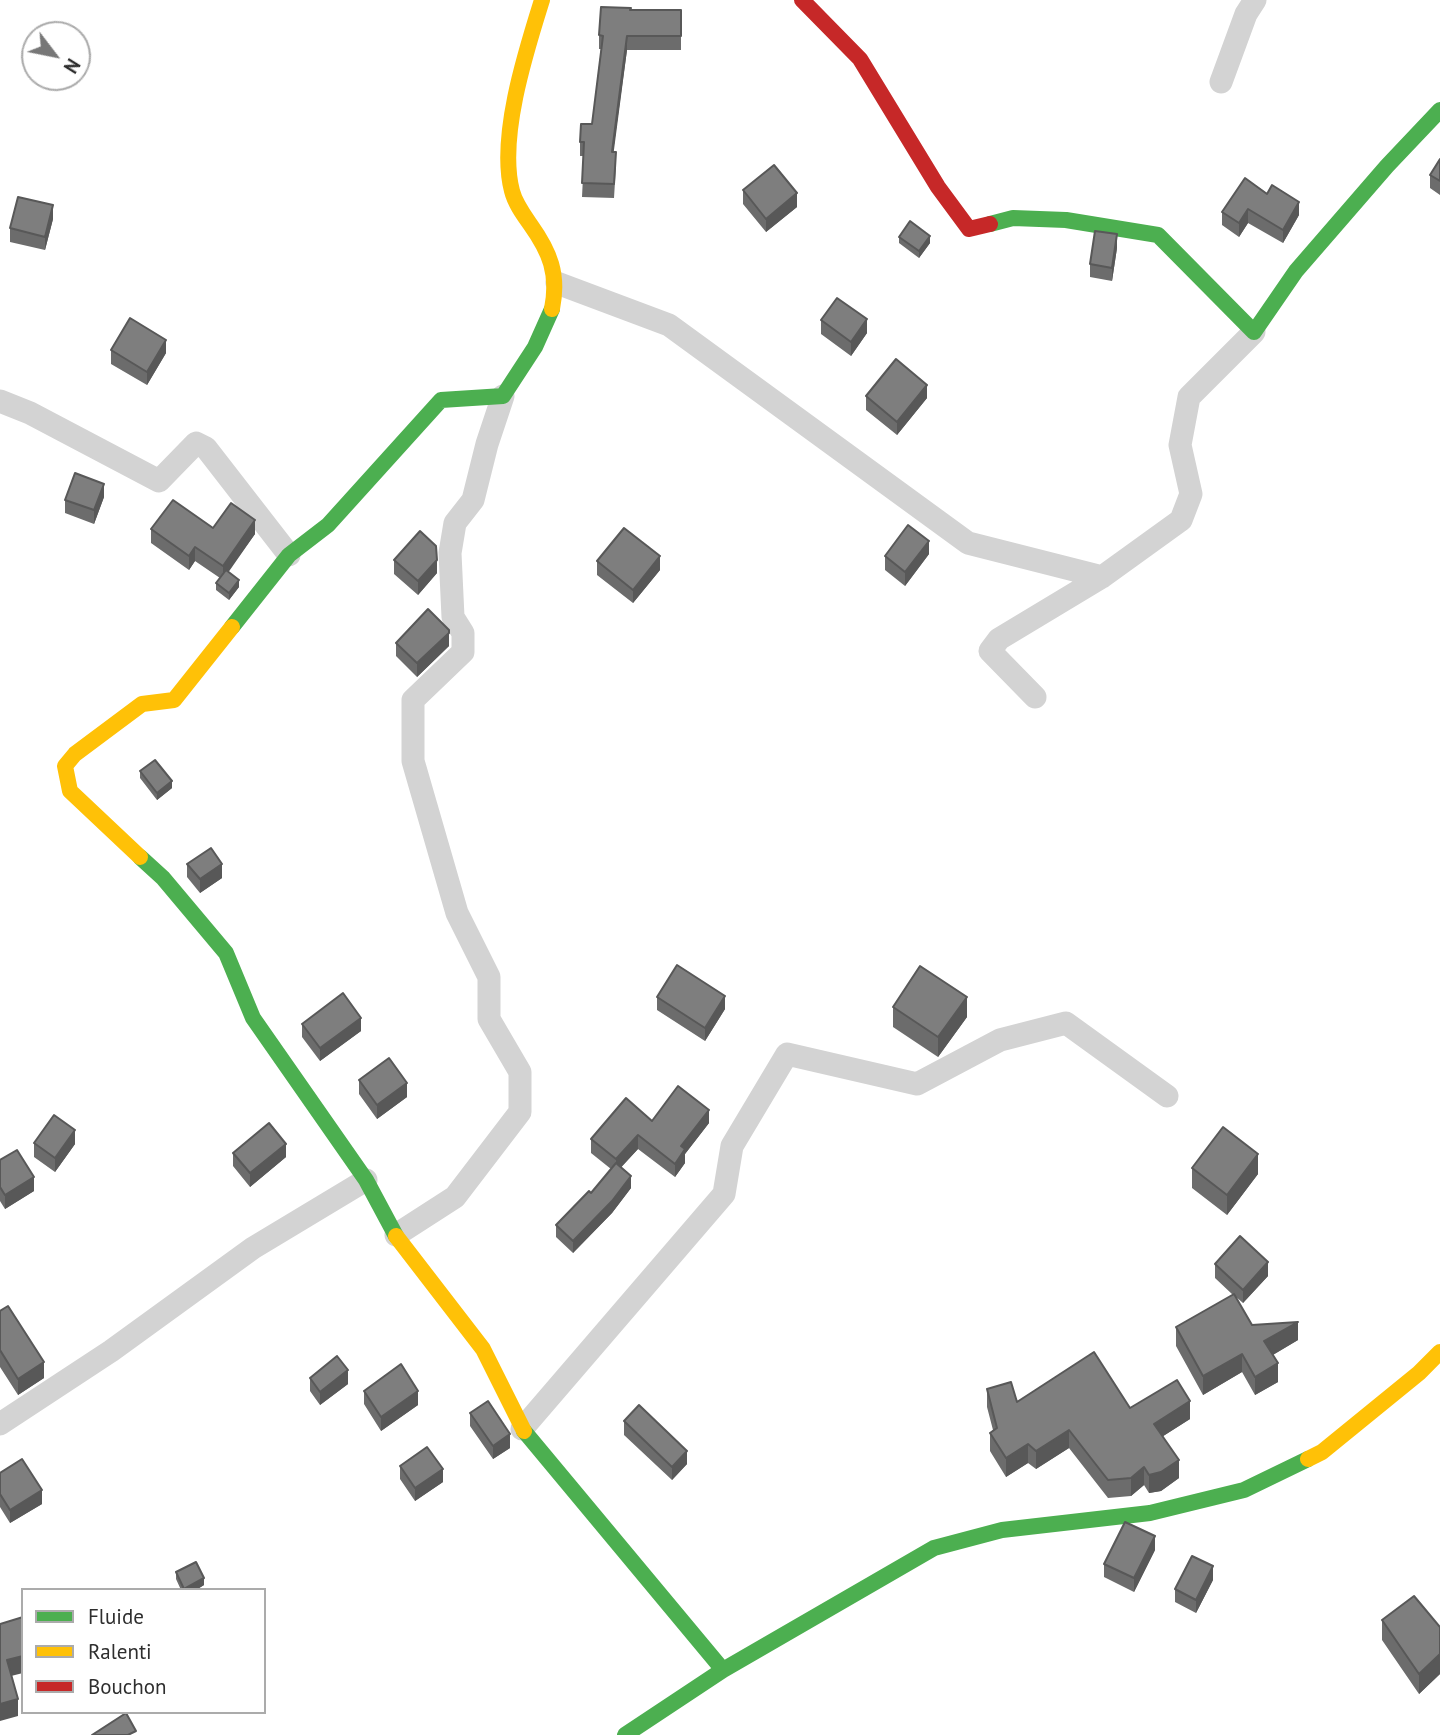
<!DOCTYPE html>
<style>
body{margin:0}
#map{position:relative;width:1440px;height:1735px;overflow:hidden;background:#fff;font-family:"PT Sans",sans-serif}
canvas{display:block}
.legend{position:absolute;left:21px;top:1588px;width:245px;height:126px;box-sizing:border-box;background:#fff;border:2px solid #ababab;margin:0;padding:9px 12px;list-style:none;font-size:21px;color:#2e2e2e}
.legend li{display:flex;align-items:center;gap:14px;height:35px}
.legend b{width:35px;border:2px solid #ababab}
.north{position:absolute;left:21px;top:21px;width:70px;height:70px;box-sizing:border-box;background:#fff;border:2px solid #ababab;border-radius:50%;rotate:122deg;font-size:19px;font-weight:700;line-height:28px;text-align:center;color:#2e2e2e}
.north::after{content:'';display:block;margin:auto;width:24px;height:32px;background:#777;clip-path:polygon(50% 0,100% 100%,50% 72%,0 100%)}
</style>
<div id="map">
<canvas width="1440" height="1735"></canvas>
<ul class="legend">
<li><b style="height:9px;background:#4caf50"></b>Fluide</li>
<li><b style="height:9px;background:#ffc107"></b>Ralenti</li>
<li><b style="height:9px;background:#c62828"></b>Bouchon</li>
</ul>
<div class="north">N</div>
</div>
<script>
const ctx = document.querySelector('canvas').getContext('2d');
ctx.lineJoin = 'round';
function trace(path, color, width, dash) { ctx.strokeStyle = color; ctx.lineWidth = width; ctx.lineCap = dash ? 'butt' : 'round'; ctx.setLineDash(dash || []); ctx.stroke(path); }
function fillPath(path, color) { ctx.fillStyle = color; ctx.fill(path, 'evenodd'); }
trace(new Path2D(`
 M 1221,82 L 1246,14 L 1255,0
 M 557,283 L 669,325 L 968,543 L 1102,577
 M 0,401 L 30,413 L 159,481 L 196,443 L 206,448 L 289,555
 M 1035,697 L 990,651 L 999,639 L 1102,577 L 1181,520 L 1191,494 L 1180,445 L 1189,397 L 1254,332
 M 396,1235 L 455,1197 L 520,1112 L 520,1072 L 489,1019 L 489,977 L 457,913 L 413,761 L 413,700 L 463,652 L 463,633 L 453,617 L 450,553 L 455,523 L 473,500 L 487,444 L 503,396
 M 0,1424 L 111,1351 L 253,1248 L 366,1180
 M 522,1429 L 724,1194 L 732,1146 L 787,1054 L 917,1084 L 1000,1040 L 1066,1023 L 1167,1096`), '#d3d3d3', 23);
trace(new Path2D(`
 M 990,224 L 1013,218 L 1066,220 L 1158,235 L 1254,332 L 1296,271 L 1387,166 L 1440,110
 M 232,627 L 289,555 L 328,525 L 441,400 L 503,396 L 535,347 L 552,309
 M 140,857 L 163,878 L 226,953 L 253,1018 L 366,1180 L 396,1236
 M 524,1431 L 723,1670
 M 625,1735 L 723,1670 L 934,1548 L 1002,1530 L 1150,1513 L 1244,1490 L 1308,1459`), '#4caf50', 16);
trace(new Path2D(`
 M 542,0 C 526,51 498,138 512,191 C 515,203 523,214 530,224 C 550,252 559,274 552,309
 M 140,857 L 70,791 L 65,766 L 75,754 L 142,704 L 174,700 L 232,627
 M 396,1236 L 483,1349 L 524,1431
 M 1308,1459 L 1322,1452 L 1419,1373 L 1440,1352`), '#ffc107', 16);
trace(new Path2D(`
 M 802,0 L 860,59 L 938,187 L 969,229 L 990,224`), '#c62828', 16);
fillPath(new Path2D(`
 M 630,10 L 681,10 L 681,50 L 627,50 L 613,152 L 616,165 L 614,198 L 582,197 L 584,156 L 580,156 L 580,142 L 592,124 L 601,49 L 599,49 L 599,35 Z
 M 1440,159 L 1440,195 L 1430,188 L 1430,175 Z
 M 1245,178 L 1299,215 L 1283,243 L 1248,223 L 1239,237 L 1222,225 L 1222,212 Z
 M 743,190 L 797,207 L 766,232 L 743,204 Z
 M 53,219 L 45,250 L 10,242 L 10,228 Z
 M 899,237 L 930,243 L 919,258 L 899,243 Z
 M 1117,248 L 1112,281 L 1090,277 L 1090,264 Z
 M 821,320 L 867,333 L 851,356 L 821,334 Z
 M 111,350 L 166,353 L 147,385 L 111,364 Z
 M 866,396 L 927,398 L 897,435 L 866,410 Z
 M 104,497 L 94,524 L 65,513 L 65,500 Z
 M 213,528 L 255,534 L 228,571 L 239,587 L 229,600 L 216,590 L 216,583 L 220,578 L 195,561 L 189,570 L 151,543 L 151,529 Z
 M 929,554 L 905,586 L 885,570 L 885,556 Z
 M 394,560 L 437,573 L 418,595 L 394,574 Z
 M 597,561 L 660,570 L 633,603 L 597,575 Z
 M 396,643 L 449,646 L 417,677 L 396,656 Z
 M 140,771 L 172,788 L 157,800 L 140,778 Z
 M 187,864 L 222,878 L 200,893 L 187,877 Z
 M 657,997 L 725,1009 L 705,1041 L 657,1010 Z
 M 893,1007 L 967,1017 L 938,1057 L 893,1027 Z
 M 302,1024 L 361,1031 L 320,1061 L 302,1037 Z
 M 359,1080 L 407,1097 L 377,1119 L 359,1094 Z
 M 652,1121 L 709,1123 L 685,1154 L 685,1163 L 675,1177 L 638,1149 L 621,1167 L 631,1188 L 612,1213 L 573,1253 L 556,1237 L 556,1225 L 591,1193 L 611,1169 L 591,1153 L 591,1139 Z
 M 34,1143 L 75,1144 L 55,1172 L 34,1157 Z
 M 233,1153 L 286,1157 L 250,1187 L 233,1166 Z
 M 0,1160 L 34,1191 L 5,1209 L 0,1201 Z
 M 1192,1168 L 1258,1174 L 1227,1215 L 1192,1188 Z
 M 1215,1264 L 1268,1276 L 1243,1303 L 1235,1296 L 1252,1325 L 1298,1340 L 1273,1355 L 1278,1382 L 1255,1395 L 1242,1372 L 1203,1395 L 1176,1346 L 1176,1327 L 1233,1295 L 1215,1278 Z
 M 0,1311 L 44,1378 L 18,1395 L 0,1367 Z
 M 310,1378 L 348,1384 L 320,1405 L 310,1391 Z
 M 987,1389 L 1017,1402 L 1130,1408 L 1190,1419 L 1163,1436 L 1179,1478 L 1161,1491 L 1149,1493 L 1144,1485 L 1131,1496 L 1108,1498 L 1069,1448 L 1036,1469 L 1028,1463 L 1006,1477 L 990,1451 L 990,1433 L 993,1430 L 987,1407 Z
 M 364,1391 L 418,1405 L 381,1431 L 364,1404 Z
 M 470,1413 L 510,1448 L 493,1459 L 470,1426 Z
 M 624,1421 L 687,1464 L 672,1480 L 624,1435 Z
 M 400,1466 L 443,1482 L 415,1501 L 400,1479 Z
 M 0,1473 L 42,1504 L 10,1523 L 0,1507 Z
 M 1155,1550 L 1134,1592 L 1104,1577 L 1104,1564 Z
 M 176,1572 L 204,1585 L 196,1590 L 181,1590 L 176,1579 Z
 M 1213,1580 L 1196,1613 L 1175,1602 L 1175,1589 Z
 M 1382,1620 L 1440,1627 L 1440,1674 L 1419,1694 L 1382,1640 Z`), '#6c6c6c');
fillPath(new Path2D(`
 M 627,36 L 627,50 L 612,165 L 612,152 Z
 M 797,193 L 797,207 L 766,232 L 766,219 Z
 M 1299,202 L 1299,215 L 1283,243 L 1283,230 Z
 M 53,205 L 53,219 L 45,250 L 45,237 Z
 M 1248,209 L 1248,223 L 1239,237 L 1239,223 Z
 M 1117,234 L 1117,248 L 1112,281 L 1112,268 Z
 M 930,236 L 930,243 L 919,258 L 919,251 Z
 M 867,319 L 867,333 L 851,356 L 851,342 Z
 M 166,340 L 166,353 L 147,385 L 147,372 Z
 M 927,385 L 927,398 L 897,435 L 897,422 Z
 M 104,484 L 104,497 L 94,524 L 94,510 Z
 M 255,520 L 255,534 L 223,580 L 223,566 Z
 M 929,541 L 929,554 L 905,586 L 905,572 Z
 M 195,547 L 195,561 L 189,570 L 189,556 Z
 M 660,556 L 660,570 L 633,603 L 633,590 Z
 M 437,560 L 437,573 L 418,595 L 418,581 Z
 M 239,580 L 239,587 L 229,600 L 229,593 Z
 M 449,633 L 449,646 L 417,677 L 417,663 Z
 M 172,781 L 172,788 L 157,800 L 157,793 Z
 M 222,864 L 222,878 L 200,893 L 200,879 Z
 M 725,996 L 725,1009 L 705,1041 L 705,1028 Z
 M 967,997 L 967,1017 L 938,1057 L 938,1037 Z
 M 361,1018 L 361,1031 L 320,1061 L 320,1048 Z
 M 407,1083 L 407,1097 L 377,1119 L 377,1105 Z
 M 709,1110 L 709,1123 L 685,1154 L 685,1163 L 675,1177 L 675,1164 L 681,1146 Z
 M 75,1130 L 75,1144 L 55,1172 L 55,1158 Z
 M 638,1135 L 638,1149 L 616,1173 L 616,1159 Z
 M 286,1144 L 286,1157 L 250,1187 L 250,1173 Z
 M 1258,1154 L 1258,1174 L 1227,1215 L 1227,1195 Z
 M 631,1176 L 631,1188 L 612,1213 L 573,1253 L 573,1241 Z
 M 34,1177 L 34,1191 L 5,1209 L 5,1195 Z
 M 1268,1262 L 1268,1276 L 1243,1303 L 1243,1290 Z
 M 1298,1322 L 1298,1340 L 1264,1360 L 1264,1341 Z
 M 1242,1354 L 1242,1372 L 1203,1395 L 1203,1376 Z
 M 44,1362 L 44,1378 L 18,1395 L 18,1379 Z
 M 1278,1363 L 1278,1382 L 1255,1395 L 1255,1377 Z
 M 348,1370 L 348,1384 L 320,1405 L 320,1392 Z
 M 418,1391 L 418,1405 L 381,1431 L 381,1417 Z
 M 1190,1401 L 1190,1419 L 1154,1442 L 1154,1424 Z
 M 1069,1430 L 1069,1448 L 1036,1469 L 1036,1451 Z
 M 510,1434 L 510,1448 L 493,1459 L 493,1446 Z
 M 1028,1444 L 1028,1463 L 1006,1477 L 1006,1458 Z
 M 687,1451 L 687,1464 L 672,1480 L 672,1467 Z
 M 1179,1460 L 1179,1478 L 1161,1491 L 1149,1493 L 1149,1475 Z
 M 1144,1467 L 1144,1485 L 1131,1496 L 1131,1478 Z
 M 443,1469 L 443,1482 L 415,1501 L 415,1488 Z
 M 42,1490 L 42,1504 L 10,1523 L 10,1510 Z
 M 1155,1536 L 1155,1550 L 1134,1592 L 1134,1578 Z
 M 1213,1566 L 1213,1580 L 1196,1613 L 1196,1600 Z
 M 204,1578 L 204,1585 L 196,1590 L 184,1590 Z
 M 1440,1654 L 1440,1674 L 1419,1694 L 1419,1674 Z
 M 23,1656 L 23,1673 L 7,1677 L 7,1660 Z
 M 18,1699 L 18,1716 L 0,1721 L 0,1704 Z`), '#585858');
const building = new Path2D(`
 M 601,7 L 631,8 L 630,10 L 681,10 L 681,36 L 627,36 L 612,152 L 616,152 L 614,184 L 582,183 L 584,142 L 580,142 L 581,124 L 592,124 L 603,36 L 599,35 Z
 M 1440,159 L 1440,181 L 1430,175 Z
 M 774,165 L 797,193 L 766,219 L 743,190 Z
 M 1245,178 L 1267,194 L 1272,185 L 1299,202 L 1283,230 L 1248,209 L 1239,223 L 1222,212 Z
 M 18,197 L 53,205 L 45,237 L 10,228 Z
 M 910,221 L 930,236 L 919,251 L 899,237 Z
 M 1095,231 L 1117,234 L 1112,268 L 1090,264 Z
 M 837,298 L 867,319 L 851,342 L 821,320 Z
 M 130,318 L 166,340 L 147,372 L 111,350 Z
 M 896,359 L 927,385 L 897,422 L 866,396 Z
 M 75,473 L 104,484 L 94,510 L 65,500 Z
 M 173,500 L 213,528 L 231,503 L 255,520 L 223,566 L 195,547 L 189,556 L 151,529 Z
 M 908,525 L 929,541 L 905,572 L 885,556 Z
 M 624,528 L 660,556 L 633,590 L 597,561 Z
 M 420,531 L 436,546 L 437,560 L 418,581 L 394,560 Z
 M 226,570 L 239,580 L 229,593 L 216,583 Z
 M 428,609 L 449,630 L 449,633 L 417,663 L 396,643 Z
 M 155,760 L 172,781 L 157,793 L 140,771 Z
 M 211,848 L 222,864 L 200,879 L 187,864 Z
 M 677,965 L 725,996 L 705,1028 L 657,997 Z
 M 920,966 L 967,997 L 938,1037 L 893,1007 Z
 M 343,993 L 361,1018 L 320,1048 L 302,1024 Z
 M 389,1058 L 407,1083 L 377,1105 L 359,1080 Z
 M 678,1086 L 709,1110 L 681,1146 L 685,1149 L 675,1164 L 638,1135 L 616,1159 L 591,1139 L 626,1098 L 652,1121 Z
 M 54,1115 L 75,1130 L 55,1158 L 34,1143 Z
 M 269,1123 L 286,1144 L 250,1173 L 233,1153 Z
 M 1223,1127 L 1258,1154 L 1227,1195 L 1192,1168 Z
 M 17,1150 L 34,1177 L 5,1195 L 0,1187 L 0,1160 Z
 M 616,1163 L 631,1176 L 612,1201 L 573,1241 L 556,1225 L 589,1191 L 591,1193 Z
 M 1240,1236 L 1268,1262 L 1243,1290 L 1215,1264 Z
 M 1234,1294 L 1252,1325 L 1298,1322 L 1264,1341 L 1278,1363 L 1255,1377 L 1242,1354 L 1203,1376 L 1176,1327 Z
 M 8,1306 L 44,1362 L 18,1379 L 0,1350 L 0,1311 Z
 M 1094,1352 L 1130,1408 L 1177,1380 L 1190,1401 L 1154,1424 L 1179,1460 L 1161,1472 L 1149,1475 L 1144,1467 L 1131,1478 L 1108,1480 L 1069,1430 L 1036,1451 L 1028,1444 L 1006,1458 L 990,1433 L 997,1428 L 987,1389 L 1011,1382 L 1017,1402 Z
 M 337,1356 L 348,1370 L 320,1392 L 310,1378 Z
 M 401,1364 L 418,1391 L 381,1417 L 364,1391 Z
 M 488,1401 L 510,1434 L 493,1446 L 470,1413 Z
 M 639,1405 L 687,1451 L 672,1467 L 624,1421 Z
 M 427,1447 L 443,1469 L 415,1488 L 400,1466 Z
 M 22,1459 L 42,1490 L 10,1510 L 0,1494 L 0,1473 Z
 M 1125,1522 L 1155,1536 L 1134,1578 L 1104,1564 Z
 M 1192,1556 L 1213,1566 L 1196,1600 L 1175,1589 Z
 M 196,1562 L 204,1578 L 184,1589 L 176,1572 Z
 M 1414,1596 L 1440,1627 L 1440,1654 L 1419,1674 L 1382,1620 Z
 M 23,1617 L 23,1656 L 7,1660 L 18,1699 L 0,1704 L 0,1624 Z
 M 126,1713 L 136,1731 L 128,1735 L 92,1735 Z`);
fillPath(building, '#7e7e7e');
trace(building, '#585858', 2);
</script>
